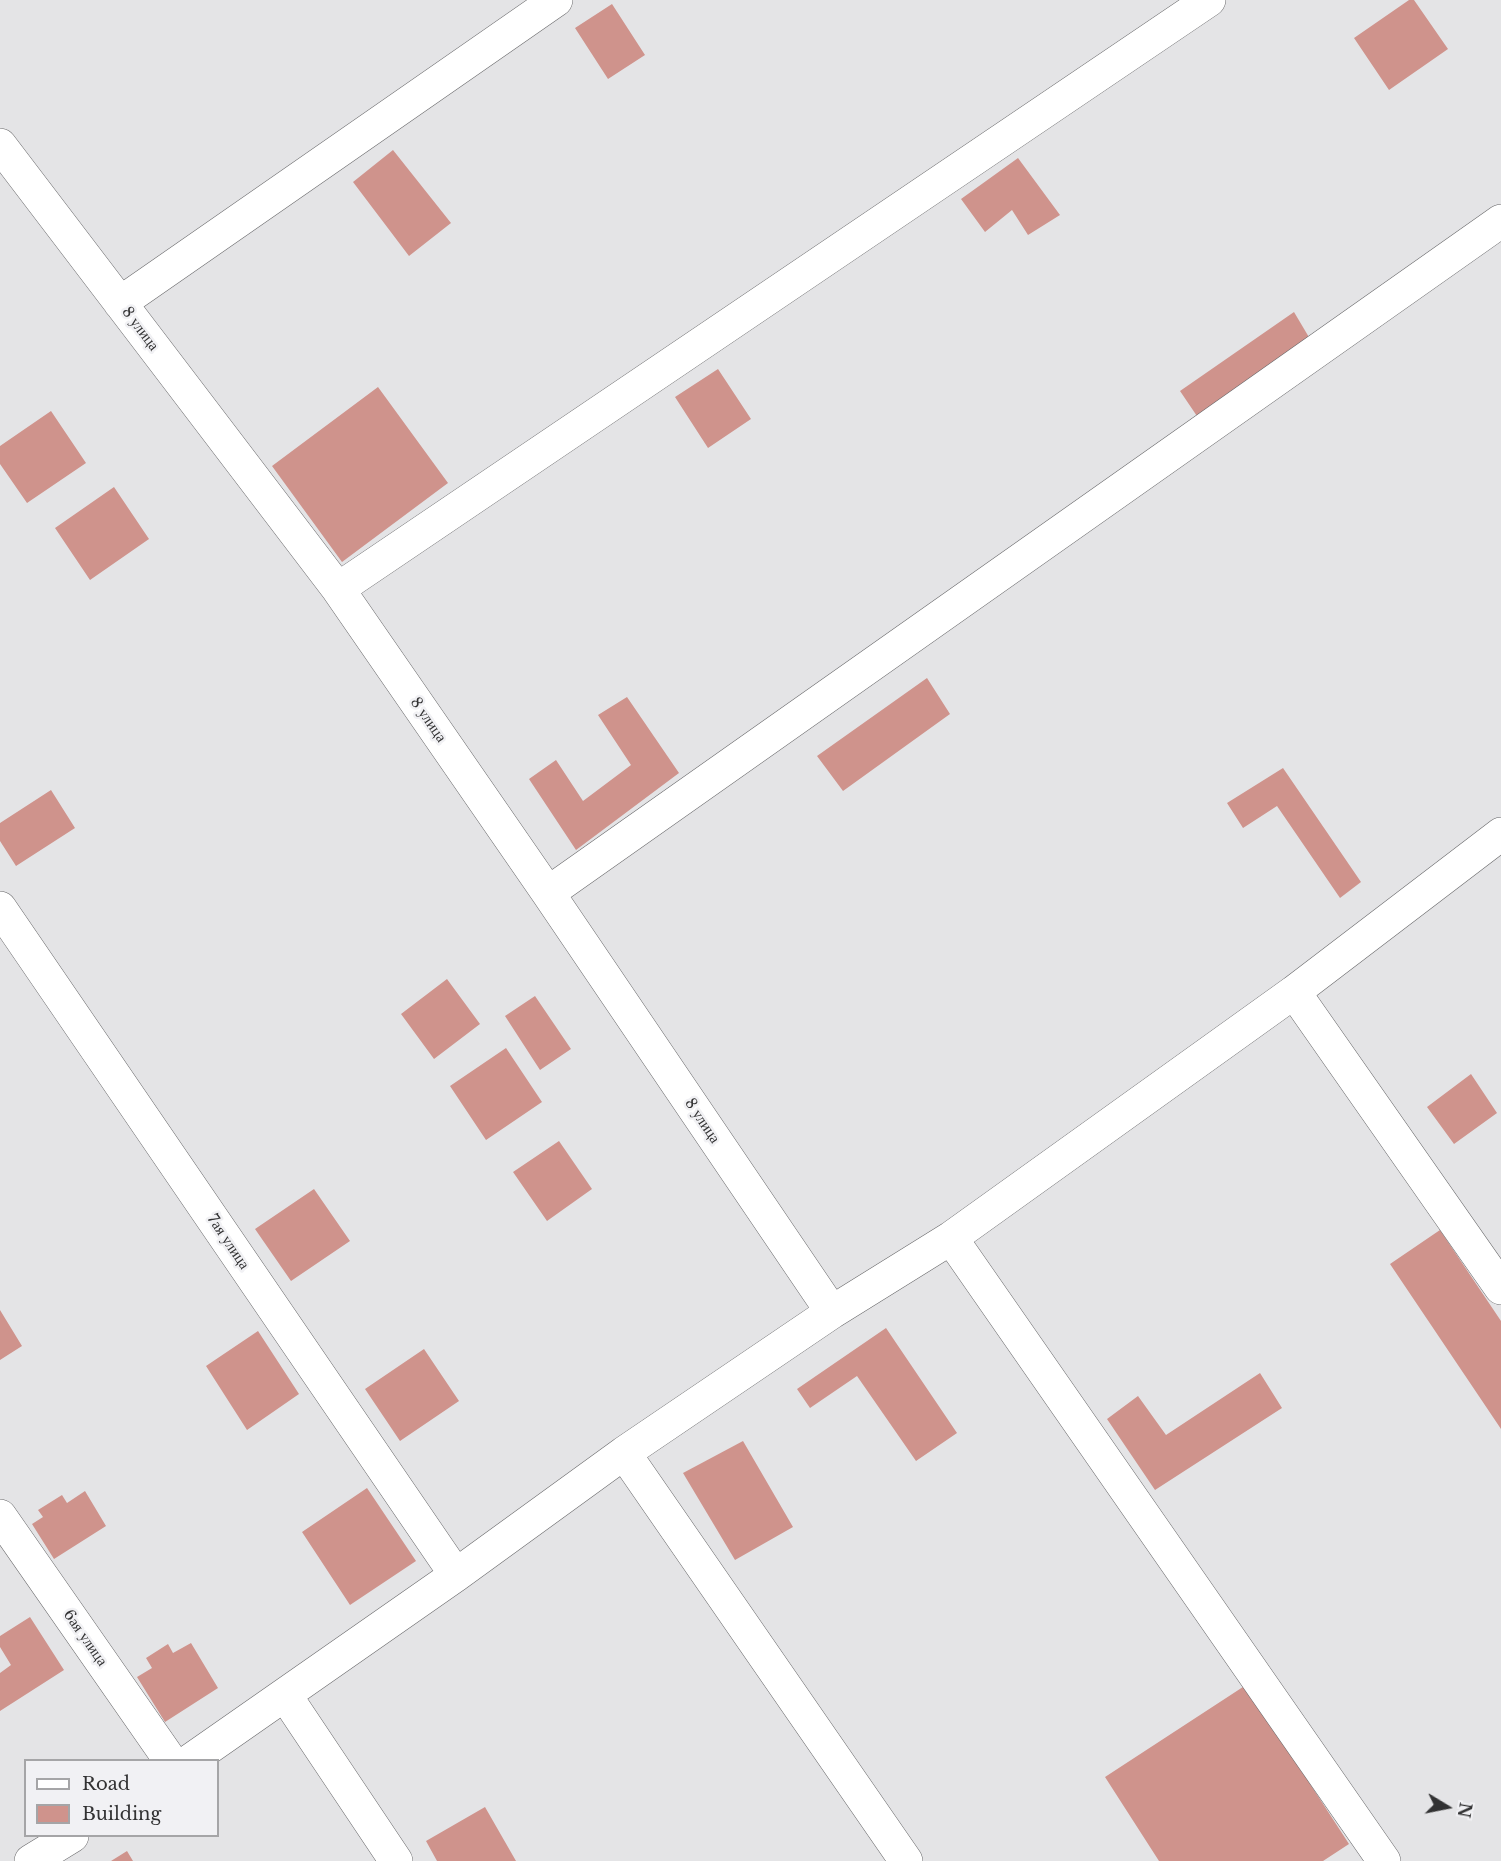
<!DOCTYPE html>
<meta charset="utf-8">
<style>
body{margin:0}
#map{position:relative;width:1501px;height:1861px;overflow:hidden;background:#e4e4e6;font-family:"Libre Baskerville",serif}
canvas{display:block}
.legend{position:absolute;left:24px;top:1759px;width:195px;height:78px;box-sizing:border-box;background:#f1f1f4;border:2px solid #a5a5a7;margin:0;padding:8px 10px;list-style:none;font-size:18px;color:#323233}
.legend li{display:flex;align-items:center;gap:12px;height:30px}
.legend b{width:30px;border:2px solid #a5a5a7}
.north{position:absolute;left:1417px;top:1777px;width:60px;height:60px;-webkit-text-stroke:4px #f1f1f4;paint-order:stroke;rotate:100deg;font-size:16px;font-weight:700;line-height:24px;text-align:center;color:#323233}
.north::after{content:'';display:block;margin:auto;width:21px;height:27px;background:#323233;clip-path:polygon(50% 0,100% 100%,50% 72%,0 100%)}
</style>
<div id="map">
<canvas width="1501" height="1861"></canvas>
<ul class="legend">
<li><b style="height:8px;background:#fff"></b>Road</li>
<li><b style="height:16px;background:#cf938c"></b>Building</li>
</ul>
<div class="north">N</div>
</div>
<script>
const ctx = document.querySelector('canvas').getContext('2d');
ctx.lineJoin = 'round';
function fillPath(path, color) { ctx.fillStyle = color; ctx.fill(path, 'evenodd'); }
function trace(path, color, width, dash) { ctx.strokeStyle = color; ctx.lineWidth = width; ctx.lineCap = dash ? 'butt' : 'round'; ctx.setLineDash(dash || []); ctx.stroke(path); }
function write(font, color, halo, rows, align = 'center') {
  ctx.font = font + ' "Libre Baskerville",serif'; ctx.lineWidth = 5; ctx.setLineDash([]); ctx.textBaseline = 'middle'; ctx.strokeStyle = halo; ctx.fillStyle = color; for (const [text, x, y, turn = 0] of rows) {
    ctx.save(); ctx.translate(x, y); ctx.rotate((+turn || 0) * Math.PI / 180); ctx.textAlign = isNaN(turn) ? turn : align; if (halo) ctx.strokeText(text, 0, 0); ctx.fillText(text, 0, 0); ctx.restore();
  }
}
fillPath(new Path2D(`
 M 1409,0 L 1414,0 L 1448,49 L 1389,90 L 1354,38 Z
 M 612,4 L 645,55 L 608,79 L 575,28 Z
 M 393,150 L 451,223 L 409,256 L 353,182 Z
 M 1018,158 L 1060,215 L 1028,235 L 1012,210 L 985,232 L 961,199 Z
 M 1294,312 L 1313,344 L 1201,422 L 1180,391 Z
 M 718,369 L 751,419 L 708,448 L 675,397 Z
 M 378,387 L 448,483 L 342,562 L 272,466 Z
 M 51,411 L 86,463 L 27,503 L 0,464 L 0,446 Z
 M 114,487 L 149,539 L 90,580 L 55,528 Z
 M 927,678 L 950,714 L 843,791 L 817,756 Z
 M 627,697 L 679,773 L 576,850 L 529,779 L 556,760 L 583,801 L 631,765 L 598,715 Z
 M 1283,768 L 1361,882 L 1340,898 L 1277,806 L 1243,828 L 1227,803 Z
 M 51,790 L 75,828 L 16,866 L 0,841 L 0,823 Z
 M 447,979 L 480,1024 L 434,1059 L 401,1014 Z
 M 535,996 L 571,1049 L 540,1070 L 505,1016 Z
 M 506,1048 L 542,1102 L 486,1140 L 450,1086 Z
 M 1471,1074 L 1497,1113 L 1454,1144 L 1427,1107 Z
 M 559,1141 L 592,1189 L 547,1221 L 513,1172 Z
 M 314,1189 L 350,1241 L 291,1281 L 255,1229 Z
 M 1440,1230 L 1501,1321 L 1501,1429 L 1390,1264 Z
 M 0,1310 L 22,1346 L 0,1360 Z
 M 886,1328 L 957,1433 L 916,1461 L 857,1376 L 810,1408 L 797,1389 Z
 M 258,1331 L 299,1394 L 247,1430 L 206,1366 Z
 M 424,1349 L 459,1401 L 400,1441 L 365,1389 Z
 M 1260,1373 L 1282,1408 L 1155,1490 L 1107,1419 L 1138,1396 L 1166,1435 Z
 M 743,1441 L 793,1527 L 735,1560 L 683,1473 Z
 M 367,1488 L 416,1561 L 350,1605 L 302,1532 Z
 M 85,1491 L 106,1526 L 54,1559 L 32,1524 L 43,1517 L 38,1510 L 62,1495 L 67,1503 Z
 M 30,1617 L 64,1670 L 0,1711 L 0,1673 L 11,1665 L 0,1647 L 0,1636 Z
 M 191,1643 L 218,1688 L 165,1722 L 137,1677 L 152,1668 L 146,1658 L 168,1644 L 173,1653 Z
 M 1246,1685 L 1349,1844 L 1323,1861 L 1159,1861 L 1105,1777 Z
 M 485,1807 L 516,1861 L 437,1861 L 426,1841 Z
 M 127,1851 L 133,1861 L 111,1861 Z`), '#cf938c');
const minor = new Path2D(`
 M 0,145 L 338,589 L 548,893 L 832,1312
 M 120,303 L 556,0
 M 338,589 L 1209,0
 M 548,893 L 1501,221
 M 0,908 L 456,1575
 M 1294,992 L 1501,1288
 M 951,1238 L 1384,1861
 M 624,1453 L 906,1861
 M 0,1516 L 170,1760
 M 285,1695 L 396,1861
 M 191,1760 L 456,1575 L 624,1453 L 832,1312 L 951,1238 L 1294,992 L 1501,834
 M 31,1861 L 72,1836`);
trace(minor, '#68686a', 34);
trace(minor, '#fff', 33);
write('15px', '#323233', '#f1f1f4', [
 ["8 улица",140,329,53],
 ["8 улица",428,720,55],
 ["8 улица",702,1121,56],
 ["7ая улица",228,1242,56],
 ["6ая улица",85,1638,55]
]);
</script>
